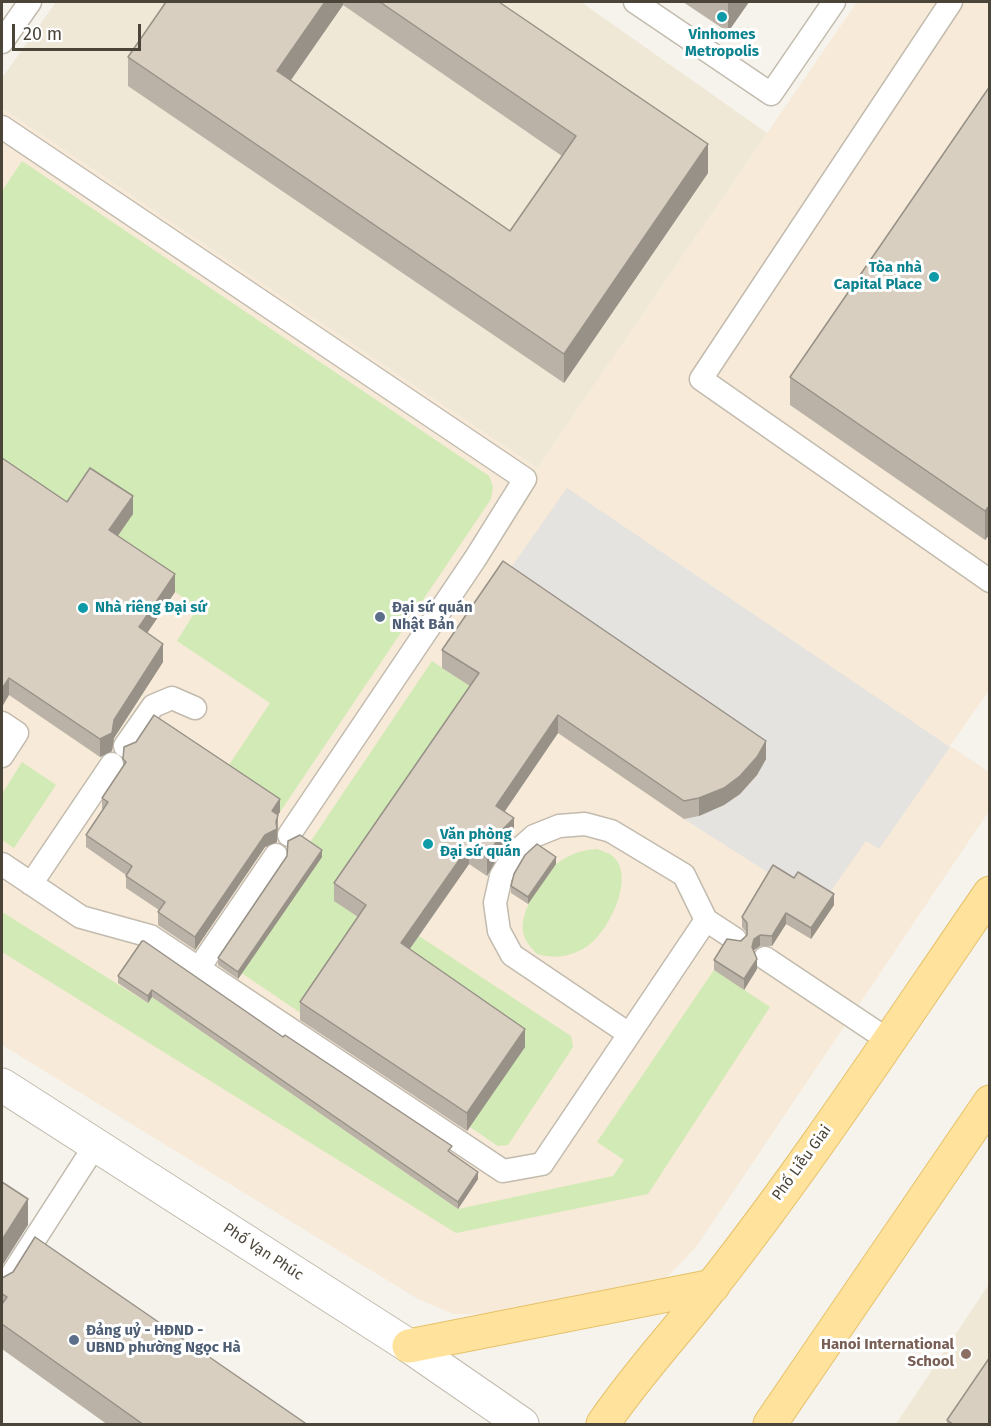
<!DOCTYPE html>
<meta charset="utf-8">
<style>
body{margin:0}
#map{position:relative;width:991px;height:1426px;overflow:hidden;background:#f6f3ec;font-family:"Fira Sans",sans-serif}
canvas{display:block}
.frame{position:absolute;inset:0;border:3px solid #4b4439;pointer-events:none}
.scale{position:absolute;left:12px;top:24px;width:129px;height:27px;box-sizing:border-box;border:3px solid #4b4439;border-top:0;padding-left:8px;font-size:18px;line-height:21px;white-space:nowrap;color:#4b4439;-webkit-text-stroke:4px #fff;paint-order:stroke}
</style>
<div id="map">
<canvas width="991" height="1426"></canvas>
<div class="frame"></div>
<div class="scale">20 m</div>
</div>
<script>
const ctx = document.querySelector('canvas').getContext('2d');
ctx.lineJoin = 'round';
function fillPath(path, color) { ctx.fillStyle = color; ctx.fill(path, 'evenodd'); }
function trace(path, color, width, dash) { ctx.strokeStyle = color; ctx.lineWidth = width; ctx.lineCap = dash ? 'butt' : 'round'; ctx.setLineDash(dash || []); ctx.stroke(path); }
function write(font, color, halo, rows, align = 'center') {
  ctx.font = font + ' "Fira Sans",sans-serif'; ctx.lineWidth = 6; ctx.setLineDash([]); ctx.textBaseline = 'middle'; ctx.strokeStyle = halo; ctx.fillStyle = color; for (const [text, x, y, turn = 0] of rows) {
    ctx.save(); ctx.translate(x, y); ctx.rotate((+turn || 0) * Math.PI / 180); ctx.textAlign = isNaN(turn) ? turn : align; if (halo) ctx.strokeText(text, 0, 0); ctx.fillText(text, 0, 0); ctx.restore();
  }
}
fillPath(new Path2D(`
 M 857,2 L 989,2 L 989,690 L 950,746 L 989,772 L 989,811 L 696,1247 L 669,1275 L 638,1291 L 496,1314 L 453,1314 L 418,1299 L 2,1045 L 2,108 L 537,468 Z`), '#f7ead8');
fillPath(new Path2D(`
 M 56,2 L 581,2 L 767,133 L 537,468 L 2,108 L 2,78 Z
 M 989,1284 L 989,1424 L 896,1424 Z`), '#efe8d6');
fillPath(new Path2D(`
 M 22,161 L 489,476 L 493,487 L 491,499 L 280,812 L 223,774 L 270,703 L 177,641 L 198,607 L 109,548 L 132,514 L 67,520 L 2,476 L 2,191 Z
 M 432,661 L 451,674 L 501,693 L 335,901 L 366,923 L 401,961 L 419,936 L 571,1036 L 573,1047 L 508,1145 L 498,1146 L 234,968 L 284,881 Z
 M 22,762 L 56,785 L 14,848 L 2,840 L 2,794 Z
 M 597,849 C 601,851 606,852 610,854 C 639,873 608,934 586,947 C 570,957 555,959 537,954 C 531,948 524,940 523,931 C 520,912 542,874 558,863 C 569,854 582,850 597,849 Z
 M 2,912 L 148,1003 L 152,997 L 458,1209 L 613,1176 L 624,1160 L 597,1142 L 714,970 L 770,1007 L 648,1194 L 456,1233 L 2,952 Z`), '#d2eab5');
fillPath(new Path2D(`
 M 567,488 L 950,747 L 879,849 L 866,841 L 825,899 L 794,889 L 684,819 L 699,816 L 724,805 L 740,794 L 757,775 L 766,759 L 503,579 Z`), '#e5e3e0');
const service = new Path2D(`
 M 635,2 L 771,94 L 834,2
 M 951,2 L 701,379 L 990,581
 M 2,42 L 30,2
 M 2,127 L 525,479 L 475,559 L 289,835
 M 2,723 L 17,733 L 2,756
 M 125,746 L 153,706 L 172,698 L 195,708
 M 2,864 L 81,917 L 150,936 L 503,1171 L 542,1164 L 706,920
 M 31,884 L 112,764
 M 765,958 L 888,1040
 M 199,968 L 276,855
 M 629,1034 L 512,955 L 499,931 L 495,903 L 501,876 L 515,853 L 534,836 L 559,826 L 585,824 L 611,831 L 684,875 L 706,920 L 735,939
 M 2,1290 L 96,1144`);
const tertiary = new Path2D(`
 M 2,1085 L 409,1346 L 522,1424`);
const primary = new Path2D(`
 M 409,1346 L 713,1286
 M 603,1424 C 636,1375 676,1333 712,1286 C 811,1160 899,1025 990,893
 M 770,1424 L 990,1102`);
trace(service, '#c2bbae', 25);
trace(tertiary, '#c2bbae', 35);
trace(primary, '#e6c16a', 35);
trace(service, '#fff', 22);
trace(tertiary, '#fff', 33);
trace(primary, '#ffe39c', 33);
fillPath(new Path2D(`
 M 166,2 L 499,2 L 708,173 L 564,383 L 128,86 L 128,57 ZM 343,5 L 562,156 L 510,231 L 291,80 Z
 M 683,2 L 749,2 L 728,32 Z
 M 990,86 L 990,534 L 985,540 L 790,405 L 790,377 Z
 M 2,458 L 67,502 L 133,514 L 118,536 L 175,592 L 147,633 L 163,662 L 114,738 L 112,751 L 100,757 L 9,695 Z
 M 442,650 L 766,759 L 757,775 L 740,794 L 724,805 L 699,816 L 684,819 L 558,733 L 505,811 L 514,836 L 504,846 L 487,876 L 469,864 L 410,949 L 525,1047 L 467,1131 L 300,1020 L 300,1002 L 358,917 L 334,901 L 334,883 L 470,686 L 442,668 Z
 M 123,759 L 280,812 L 278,815 L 277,842 L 265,847 L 195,950 L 158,925 L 158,912 L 159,910 L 126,888 L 126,875 L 86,847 L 86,835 L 102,811 L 102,798 L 123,767 Z
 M 322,857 L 238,979 L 218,965 L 218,958 Z
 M 556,864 L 528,904 L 511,893 L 511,886 Z
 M 834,905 L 811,939 L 786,924 L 772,946 L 760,946 L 754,950 L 757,969 L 744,990 L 714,970 L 714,960 L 747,935 L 747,933 L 742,927 L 742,917 Z
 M 142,941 L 452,1153 L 478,1179 L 458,1209 L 152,997 L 148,1003 L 118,983 L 118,976 Z
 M 2,1278 L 308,1425 L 108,1425 L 2,1349 Z
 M 947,1420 L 990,1425 L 947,1425 Z`), '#bab2a6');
fillPath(new Path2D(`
 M 325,2 L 343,2 L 343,5 L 277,100 L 277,71 Z
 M 729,2 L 749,2 L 728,32 L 728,3 Z
 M 708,144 L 708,173 L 564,383 L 564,354 Z
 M 133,496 L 133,514 L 109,548 L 109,530 Z
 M 990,505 L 990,534 L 985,540 L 985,511 Z
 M 175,574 L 175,592 L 139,645 L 139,627 Z
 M 163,644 L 163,662 L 114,738 L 112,751 L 100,757 L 100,739 L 114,720 Z
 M 9,678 L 9,695 L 2,707 L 2,689 Z
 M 558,715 L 558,733 L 496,824 L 496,806 Z
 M 766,741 L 766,759 L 757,775 L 740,794 L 724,805 L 699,816 L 699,798 Z
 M 280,799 L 280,812 L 272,823 L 272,811 Z
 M 278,815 L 277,842 L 265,847 L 195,950 L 195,937 L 265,835 L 276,822 Z
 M 514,818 L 514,836 L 504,846 L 487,876 L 487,858 L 504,828 Z
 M 469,846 L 469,864 L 401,961 L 401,943 Z
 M 322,850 L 322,857 L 238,979 L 238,972 Z
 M 556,857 L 556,864 L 528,904 L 528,897 Z
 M 834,894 L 834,905 L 811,939 L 811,928 Z
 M 786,913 L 786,924 L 772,946 L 772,936 Z
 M 760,935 L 760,946 L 754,950 L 752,958 L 752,947 L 754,939 Z
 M 757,959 L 757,969 L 744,990 L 744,979 Z
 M 152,990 L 152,997 L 148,1003 L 148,996 Z
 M 525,1029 L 525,1047 L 467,1131 L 467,1113 Z
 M 478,1172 L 478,1179 L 458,1209 L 458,1202 Z
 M 28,1199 L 28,1225 L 2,1266 L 2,1240 Z`), '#979187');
const building = new Path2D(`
 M 166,2 L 325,2 L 277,71 L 510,231 L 576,136 L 380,2 L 499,2 L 708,144 L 564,354 L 128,57 Z
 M 990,86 L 990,505 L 985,511 L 790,377 Z
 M 2,458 L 67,502 L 90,468 L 133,496 L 109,530 L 175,574 L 139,627 L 163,644 L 114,720 L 112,733 L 100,739 L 9,678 L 2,689 Z
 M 503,561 L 766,741 L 757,757 L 740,776 L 724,788 L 699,798 L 684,801 L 558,715 L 496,806 L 514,818 L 504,828 L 487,858 L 469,846 L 401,943 L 525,1029 L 467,1113 L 300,1002 L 366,905 L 334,883 L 479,673 L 442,650 Z
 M 154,715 L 280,799 L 272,811 L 278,815 L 276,822 L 277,829 L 265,835 L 195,937 L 158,912 L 165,902 L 126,876 L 132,866 L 86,835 L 108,802 L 102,798 L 126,762 L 123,759 L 124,747 L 136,742 Z
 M 300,835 L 322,850 L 238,972 L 218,958 L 287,856 L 288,841 Z
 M 537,844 L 556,857 L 528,897 L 511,886 L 514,874 L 525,855 Z
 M 773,865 L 794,878 L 798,872 L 834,894 L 811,928 L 786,913 L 772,936 L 760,935 L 754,939 L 752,947 L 757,959 L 744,979 L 714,960 L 727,939 L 741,941 L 747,935 L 747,923 L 742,917 Z
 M 142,941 L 144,941 L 283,1037 L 285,1035 L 452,1146 L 448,1151 L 478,1172 L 458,1202 L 152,990 L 148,996 L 118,976 Z
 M 2,1182 L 28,1199 L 2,1240 Z
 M 35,1237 L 308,1425 L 144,1425 L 2,1324 L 2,1304 L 7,1297 L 2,1294 L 2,1278 L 13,1272 Z
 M 990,1357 L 990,1425 L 954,1425 L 947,1420 Z`);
fillPath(building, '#d8cfc1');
trace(building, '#979187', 1.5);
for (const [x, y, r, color] of [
 [722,17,6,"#0f9aa8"],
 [934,277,6,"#0f9aa8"],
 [83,608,6,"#0f9aa8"],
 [380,617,6,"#5c6f8a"],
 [428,844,6,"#0f9aa8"],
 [74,1340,6,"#5c6f8a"],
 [966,1354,6,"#8d6e63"]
]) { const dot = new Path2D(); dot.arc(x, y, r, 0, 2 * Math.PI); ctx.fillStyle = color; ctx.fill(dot); trace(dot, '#fff', 2); }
write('bold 15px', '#0d838f', '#fff', [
 ["Vinhomes",722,35,"center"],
 ["Metropolis",722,52,"center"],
 ["Tòa nhà",922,268,"right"],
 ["Capital Place",922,285,"right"],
 ["Nhà riêng Đại sứ",95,608],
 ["Văn phòng",440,835],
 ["Đại sứ quán",440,852]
], 'left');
write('bold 15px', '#4e5e75', '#fff', [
 ["Đại sứ quán",392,608],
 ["Nhật Bản",392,625],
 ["Đảng uỷ - HĐND -",86,1331],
 ["UBND phường Ngọc Hà",86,1348]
], 'left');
write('15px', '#4b4439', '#fff', [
 ["Phố Liễu Giai",802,1163,-54],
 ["Phố Vạn Phúc",263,1252,33]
]);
write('bold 15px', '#785e54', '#fff', [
 ["Hanoi International",954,1345],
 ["School",954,1362]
], 'right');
</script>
